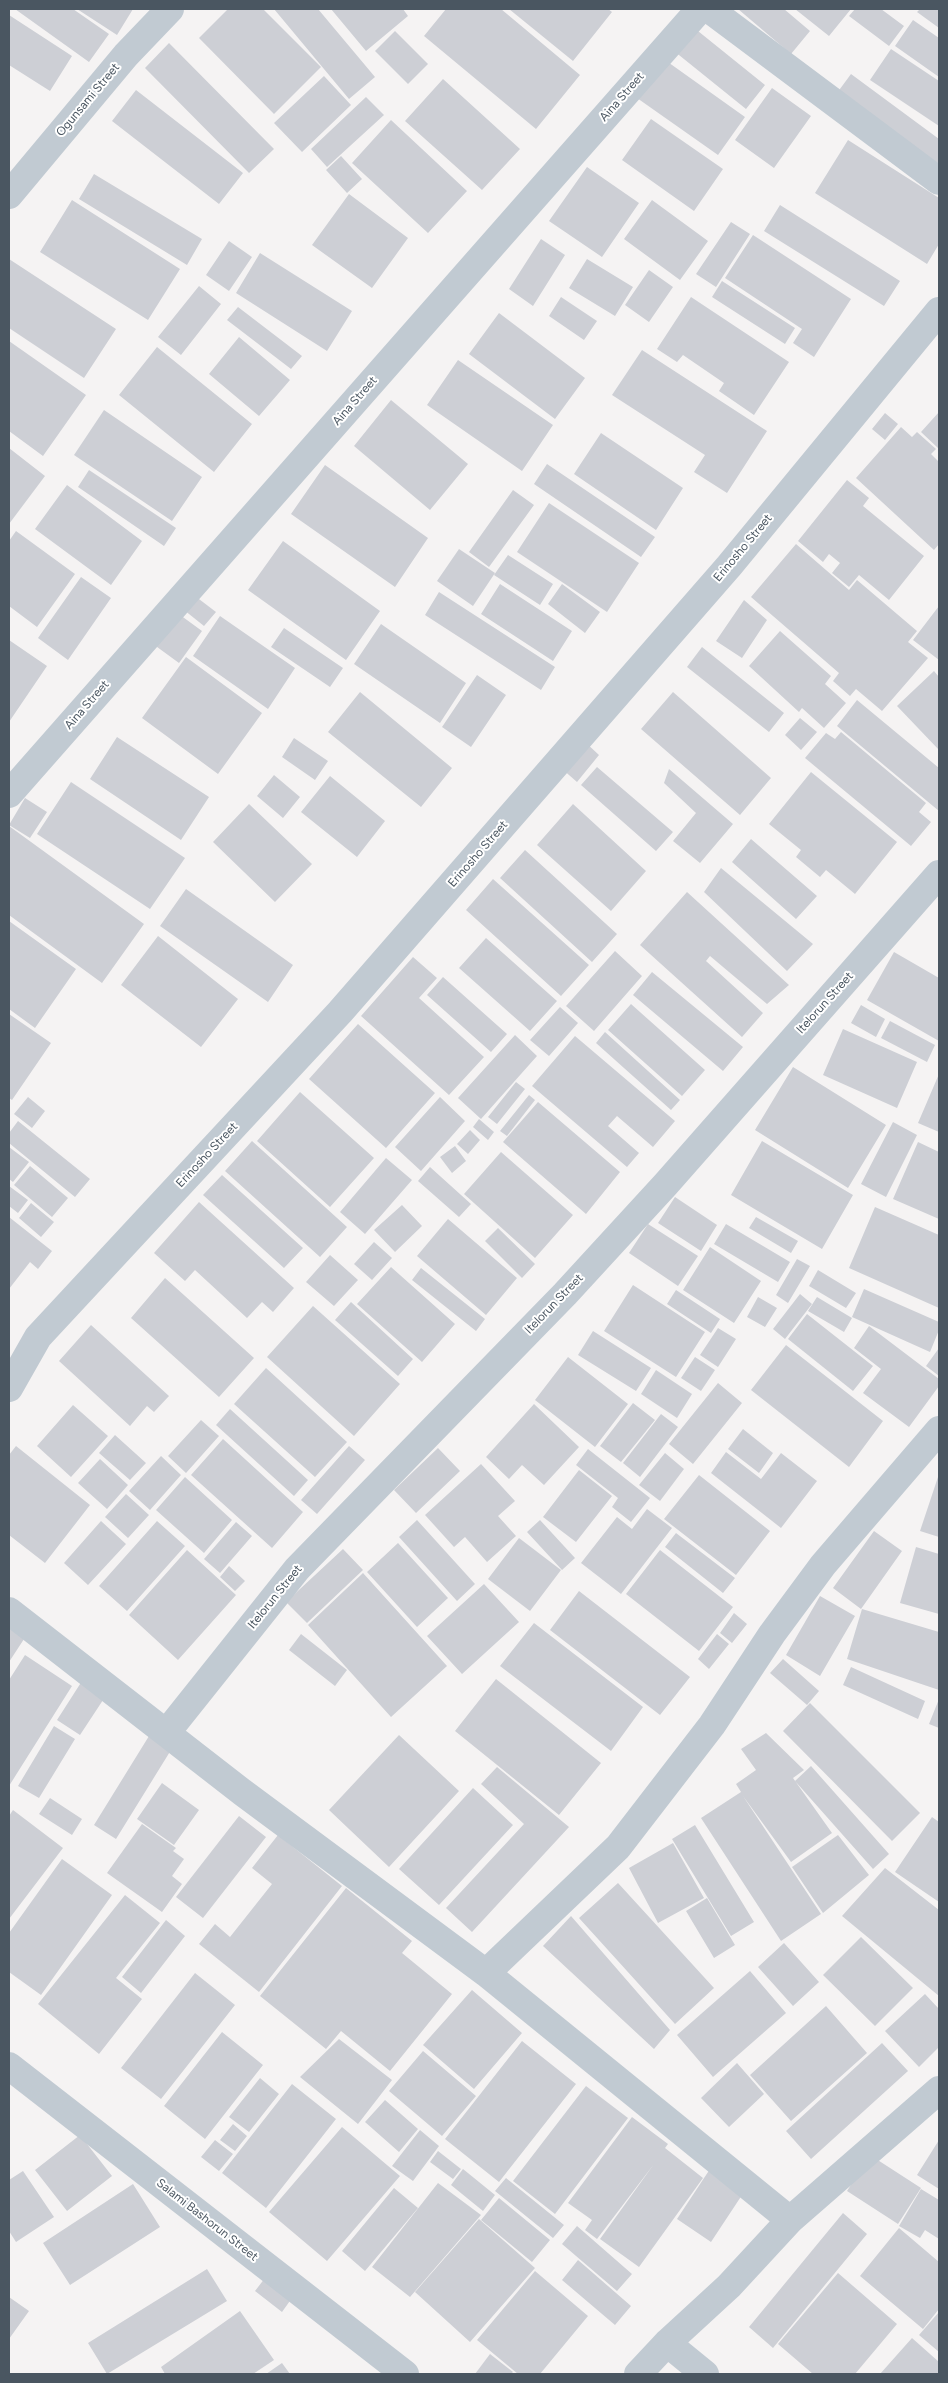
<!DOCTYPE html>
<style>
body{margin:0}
#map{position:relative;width:948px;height:2383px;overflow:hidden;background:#f5f3f3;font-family:Figtree,sans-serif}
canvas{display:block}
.frame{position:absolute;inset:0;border:10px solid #4a5661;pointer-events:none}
</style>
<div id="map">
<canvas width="948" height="2383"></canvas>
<div class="frame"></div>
</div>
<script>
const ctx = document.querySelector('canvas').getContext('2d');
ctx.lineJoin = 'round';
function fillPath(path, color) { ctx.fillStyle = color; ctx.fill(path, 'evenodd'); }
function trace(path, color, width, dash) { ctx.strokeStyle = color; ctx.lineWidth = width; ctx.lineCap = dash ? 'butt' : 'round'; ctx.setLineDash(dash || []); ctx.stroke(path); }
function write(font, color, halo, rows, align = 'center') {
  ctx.font = font + ' Figtree,sans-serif'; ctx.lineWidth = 4; ctx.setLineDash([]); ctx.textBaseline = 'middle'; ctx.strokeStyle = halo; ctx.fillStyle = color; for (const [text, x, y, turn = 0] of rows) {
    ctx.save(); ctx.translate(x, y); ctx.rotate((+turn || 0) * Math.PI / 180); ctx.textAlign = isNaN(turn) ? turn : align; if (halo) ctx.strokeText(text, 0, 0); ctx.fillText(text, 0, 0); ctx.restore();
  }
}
fillPath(new Path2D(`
 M 15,9 L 73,9 L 109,34 L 89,62 Z
 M 77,9 L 133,9 L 117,35 Z
 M 228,9 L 263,9 L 321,67 L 274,114 L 199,38 Z
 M 274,9 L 318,9 L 375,77 L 349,99 Z
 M 331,9 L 403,9 L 408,16 L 366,51 Z
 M 446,9 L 501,9 L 580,75 L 536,129 L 424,36 Z
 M 509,9 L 608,9 L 612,12 L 573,61 Z
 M 738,9 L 784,9 L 810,31 L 791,54 Z
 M 795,9 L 851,9 L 829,36 Z
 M 855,9 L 881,9 L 904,26 L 889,46 L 849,16 Z
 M 920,9 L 939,9 L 939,28 L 917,12 Z
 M 9,15 L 72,56 L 50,91 L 9,65 Z
 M 913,20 L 939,38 L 939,77 L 895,46 Z
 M 693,27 L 765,85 L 746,109 L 674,51 Z
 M 395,31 L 428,64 L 408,84 L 375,51 Z
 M 169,43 L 274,149 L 249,173 L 145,68 Z
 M 891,49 L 939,81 L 939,126 L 870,80 Z
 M 665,60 L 745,117 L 718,155 L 637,98 Z
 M 851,74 L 939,139 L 939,164 L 837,93 Z
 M 324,76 L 351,105 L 302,152 L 274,123 Z
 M 443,79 L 520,149 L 482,190 L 405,121 Z
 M 772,88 L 811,116 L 774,168 L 735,140 Z
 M 136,90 L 243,173 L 219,204 L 112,121 Z
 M 366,97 L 384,115 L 327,167 L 311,149 Z
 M 651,119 L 723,169 L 694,211 L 622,160 Z
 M 391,120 L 467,191 L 428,233 L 352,163 Z
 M 848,140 L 939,198 L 939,244 L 927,264 L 815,193 Z
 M 341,156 L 362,179 L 347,193 L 326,170 Z
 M 587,167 L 639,203 L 602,257 L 549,221 Z
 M 94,174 L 202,239 L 187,265 L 79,199 Z
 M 349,194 L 408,238 L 372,288 L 312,245 Z
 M 72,200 L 180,269 L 148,320 L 40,252 Z
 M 652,200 L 708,241 L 680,280 L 624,239 Z
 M 780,205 L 900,281 L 884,306 L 764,231 Z
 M 731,222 L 750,234 L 716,287 L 696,274 Z
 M 753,235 L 851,299 L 814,357 L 793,343 L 802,329 L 725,278 Z
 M 541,239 L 565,255 L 533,306 L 509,289 Z
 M 229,241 L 252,257 L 229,291 L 206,275 Z
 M 260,253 L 352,311 L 327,351 L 236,293 Z
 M 9,259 L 116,329 L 84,378 L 9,328 Z
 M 587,259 L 633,287 L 615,316 L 569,288 Z
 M 649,270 L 673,287 L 649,322 L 625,305 Z
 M 722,281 L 795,328 L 785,344 L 712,297 Z
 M 199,286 L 221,304 L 181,355 L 158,337 Z
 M 561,297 L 597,321 L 584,340 L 549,316 Z
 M 691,297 L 789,362 L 754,415 L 719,391 L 724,383 L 683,355 L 677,362 L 657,349 Z
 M 238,307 L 302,356 L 291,369 L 227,320 Z
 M 499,313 L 585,378 L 555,419 L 469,354 Z
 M 239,337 L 290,380 L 259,416 L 209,374 Z
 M 9,341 L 86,395 L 43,456 L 9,431 Z
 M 157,347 L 252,424 L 214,472 L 119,395 Z
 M 642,350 L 767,431 L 727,493 L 694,472 L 705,455 L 612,395 Z
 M 458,360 L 553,425 L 522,471 L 427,405 Z
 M 391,400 L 468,464 L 430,510 L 354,446 Z
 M 104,410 L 202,477 L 172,521 L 74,455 Z
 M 939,412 L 939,449 L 921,432 Z
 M 885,413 L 898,424 L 885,440 L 872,429 Z
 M 901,427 L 912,437 L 917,432 L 936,449 L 931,454 L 939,462 L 939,544 L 934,550 L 856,478 Z
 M 601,433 L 683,488 L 656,530 L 574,474 Z
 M 9,448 L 45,476 L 9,524 Z
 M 547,464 L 655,537 L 641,557 L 534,484 Z
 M 325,465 L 428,538 L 395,587 L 291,514 Z
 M 89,470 L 176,528 L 164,546 L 78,487 Z
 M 847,480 L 869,498 L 863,506 L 924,556 L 889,600 L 859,575 L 849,587 L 832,573 L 840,563 L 829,554 L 823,562 L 798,541 Z
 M 67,485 L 142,541 L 111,585 L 35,529 Z
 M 513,490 L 534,505 L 489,567 L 469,552 Z
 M 549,503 L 639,563 L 607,612 L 517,552 Z
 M 16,531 L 75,574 L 37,627 L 9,606 L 9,541 Z
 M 283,541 L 380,611 L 346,660 L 248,590 Z
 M 796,544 L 849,590 L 857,580 L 917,631 L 908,642 L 928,658 L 882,711 L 856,689 L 850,696 L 833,681 L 839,673 L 751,597 Z
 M 459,549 L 495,573 L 473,606 L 437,581 Z
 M 508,555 L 553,584 L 540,605 L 494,575 Z
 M 81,577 L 111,598 L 68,660 L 38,638 Z
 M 500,584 L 572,631 L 553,661 L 481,614 Z
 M 562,584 L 600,612 L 585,633 L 548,604 Z
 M 439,592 L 555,667 L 541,690 L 425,615 Z
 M 195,596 L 216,612 L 204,626 L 184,610 Z
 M 744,600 L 767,620 L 742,658 L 716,641 Z
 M 939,606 L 939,660 L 913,640 Z
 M 176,612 L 202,631 L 179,663 L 153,644 Z
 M 220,616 L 295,668 L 268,709 L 193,656 Z
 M 381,624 L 466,683 L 440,723 L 354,664 Z
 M 284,628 L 343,668 L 330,687 L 271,647 Z
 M 780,631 L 831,676 L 825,684 L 846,703 L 824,728 L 802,708 L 799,712 L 749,666 Z
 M 9,640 L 47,666 L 9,722 Z
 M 702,647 L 784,713 L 769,732 L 687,667 Z
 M 186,657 L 262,713 L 218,774 L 142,718 Z
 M 934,671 L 939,677 L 939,750 L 897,706 Z
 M 477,675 L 506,695 L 471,747 L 442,727 Z
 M 360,692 L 452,768 L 421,807 L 328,732 Z
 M 673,692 L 771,778 L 740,815 L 641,729 Z
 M 857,700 L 939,768 L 939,811 L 837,726 Z
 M 800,718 L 817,732 L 801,750 L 785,735 Z
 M 841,732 L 926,803 L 919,812 L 931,822 L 911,846 L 805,758 L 826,733 L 835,739 Z
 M 117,737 L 209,797 L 181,840 L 90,779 Z
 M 294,738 L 328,761 L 315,780 L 282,757 Z
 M 584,741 L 599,755 L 577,782 L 561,768 Z
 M 597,767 L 673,832 L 656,851 L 581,785 Z
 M 669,769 L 733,824 L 700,863 L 673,841 L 696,813 L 664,783 Z
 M 811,772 L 897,842 L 855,894 L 826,870 L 820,877 L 796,857 L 801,850 L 769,824 Z
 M 274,775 L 300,797 L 283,818 L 257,796 Z
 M 330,776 L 385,821 L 357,857 L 301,812 Z
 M 71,782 L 185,858 L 150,909 L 37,834 Z
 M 25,798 L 47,812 L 30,838 L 9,825 Z
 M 249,804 L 312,864 L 275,902 L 213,842 Z
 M 573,804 L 646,871 L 611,911 L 537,845 Z
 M 9,826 L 144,924 L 102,983 L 9,915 Z
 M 751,839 L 817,896 L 796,919 L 732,862 Z
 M 525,850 L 617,934 L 592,962 L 500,878 Z
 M 721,868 L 813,944 L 787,971 L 704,892 Z
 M 493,879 L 589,965 L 561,996 L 466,910 Z
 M 186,889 L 293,965 L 268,1002 L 160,926 Z
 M 687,892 L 789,985 L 767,1004 L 710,956 L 706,961 L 763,1013 L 742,1037 L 640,945 Z
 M 9,921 L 76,969 L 35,1028 L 9,1009 Z
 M 158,936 L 238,999 L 201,1047 L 121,985 Z
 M 486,938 L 557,1001 L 530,1031 L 459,968 Z
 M 615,951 L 642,976 L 594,1031 L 566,1006 Z
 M 894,952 L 939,978 L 939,1041 L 867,1000 Z
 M 413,957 L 437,978 L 419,998 L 484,1057 L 449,1095 L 361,1016 Z
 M 652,972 L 743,1047 L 723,1071 L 633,995 Z
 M 443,977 L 507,1034 L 491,1052 L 427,995 Z
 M 631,1004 L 705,1070 L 682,1096 L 608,1030 Z
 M 861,1005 L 885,1019 L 876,1037 L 851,1023 Z
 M 560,1007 L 578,1023 L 549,1056 L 530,1040 Z
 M 9,1014 L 51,1043 L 12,1100 L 9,1098 Z
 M 890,1021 L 935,1045 L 927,1062 L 881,1038 Z
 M 358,1024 L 435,1093 L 386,1148 L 309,1079 Z
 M 843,1029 L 917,1062 L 897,1108 L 823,1075 Z
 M 605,1032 L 680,1100 L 671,1110 L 596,1043 Z
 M 515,1035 L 537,1056 L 481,1119 L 458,1098 Z
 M 575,1036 L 675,1121 L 653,1147 L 617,1116 L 608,1126 L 639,1153 L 627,1167 L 532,1086 Z
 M 793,1067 L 886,1125 L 848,1188 L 755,1130 Z
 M 939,1074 L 939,1132 L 918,1123 Z
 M 516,1082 L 525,1089 L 497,1124 L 488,1117 Z
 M 300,1092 L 374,1158 L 330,1207 L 257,1141 Z
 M 529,1095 L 535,1100 L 507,1136 L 500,1131 Z
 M 28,1097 L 45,1111 L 32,1128 L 14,1114 Z
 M 440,1097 L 465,1121 L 421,1171 L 395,1147 Z
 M 538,1102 L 620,1172 L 586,1214 L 503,1142 Z
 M 479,1119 L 494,1132 L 488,1140 L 473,1127 Z
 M 18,1121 L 90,1179 L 75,1197 L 9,1143 L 9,1133 Z
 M 893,1122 L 917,1135 L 886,1197 L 861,1184 Z
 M 470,1130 L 480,1140 L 468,1154 L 457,1144 Z
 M 252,1141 L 347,1227 L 320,1257 L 225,1171 Z
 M 762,1141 L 853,1195 L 822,1249 L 731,1195 Z
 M 918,1142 L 939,1152 L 939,1219 L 893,1199 Z
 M 455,1146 L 466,1161 L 452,1173 L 440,1157 Z
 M 9,1147 L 29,1162 L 13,1182 L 9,1179 Z
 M 501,1152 L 573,1215 L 535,1258 L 464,1194 Z
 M 386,1158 L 412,1180 L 365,1234 L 340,1212 Z
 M 30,1166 L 68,1198 L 52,1217 L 14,1185 Z
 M 430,1167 L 471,1204 L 459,1217 L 418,1181 Z
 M 222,1175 L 303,1248 L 284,1268 L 203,1195 Z
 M 9,1186 L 28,1200 L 18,1213 L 9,1206 Z
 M 675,1197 L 717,1225 L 701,1251 L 658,1223 Z
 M 199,1202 L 294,1288 L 273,1312 L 262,1302 L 247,1318 L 195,1270 L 185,1281 L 154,1253 Z
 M 31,1203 L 54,1222 L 41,1237 L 19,1218 Z
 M 402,1205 L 422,1226 L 395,1252 L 374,1230 Z
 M 875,1207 L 939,1235 L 939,1308 L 849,1268 Z
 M 9,1217 L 52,1251 L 38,1269 L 30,1262 L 9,1289 Z
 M 756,1217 L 798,1241 L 791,1253 L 749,1228 Z
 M 448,1219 L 517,1278 L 486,1315 L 417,1256 Z
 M 648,1224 L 698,1256 L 678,1286 L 629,1253 Z
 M 726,1224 L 790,1262 L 778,1282 L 714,1244 Z
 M 498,1228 L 535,1264 L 522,1278 L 485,1241 Z
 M 374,1242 L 392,1258 L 372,1280 L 354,1264 Z
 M 710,1247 L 761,1281 L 734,1323 L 683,1290 Z
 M 330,1255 L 358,1280 L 334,1306 L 306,1282 Z
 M 797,1259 L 810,1266 L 788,1303 L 776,1295 Z
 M 391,1267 L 455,1324 L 422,1362 L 357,1304 Z
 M 421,1268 L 485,1319 L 476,1331 L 412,1280 Z
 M 818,1270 L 856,1293 L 846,1308 L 809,1286 Z
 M 165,1278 L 254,1358 L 219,1397 L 131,1318 Z
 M 633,1285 L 705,1332 L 676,1377 L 604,1331 Z
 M 864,1289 L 939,1322 L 939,1330 L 930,1352 L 852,1317 Z
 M 676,1290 L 720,1319 L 711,1333 L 667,1304 Z
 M 800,1294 L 812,1304 L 785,1339 L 773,1329 Z
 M 758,1297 L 777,1308 L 765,1327 L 747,1317 Z
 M 817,1297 L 852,1318 L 844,1332 L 808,1311 Z
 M 351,1302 L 413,1359 L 398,1376 L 335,1320 Z
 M 313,1306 L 400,1384 L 354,1436 L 267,1357 Z
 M 807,1314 L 873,1366 L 853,1391 L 788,1339 Z
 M 91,1325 L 169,1396 L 154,1412 L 147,1406 L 130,1426 L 59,1361 Z
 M 869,1326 L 939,1379 L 939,1386 L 909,1427 L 863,1393 L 881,1369 L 854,1348 Z
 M 718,1328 L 736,1339 L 718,1367 L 700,1355 Z
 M 593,1331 L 651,1368 L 636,1391 L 578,1355 Z
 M 786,1345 L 883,1421 L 849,1467 L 751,1390 Z
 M 939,1348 L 939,1376 L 926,1366 Z
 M 568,1357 L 628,1404 L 595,1447 L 535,1400 Z
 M 695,1357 L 715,1370 L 701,1391 L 681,1378 Z
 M 266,1368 L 347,1442 L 315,1477 L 234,1404 Z
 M 656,1370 L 692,1394 L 677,1418 L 641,1394 Z
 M 718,1383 L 742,1403 L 693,1464 L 669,1444 Z
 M 633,1403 L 655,1420 L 621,1462 L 600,1446 Z
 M 534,1404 L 579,1447 L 544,1485 L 522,1465 L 509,1479 L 486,1457 Z
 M 73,1405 L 108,1436 L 71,1477 L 37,1446 Z
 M 230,1409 L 308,1480 L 294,1496 L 216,1425 Z
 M 661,1414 L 678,1427 L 640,1477 L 623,1463 Z
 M 201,1420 L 219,1436 L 186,1473 L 168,1456 Z
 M 743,1429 L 773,1453 L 759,1473 L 728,1449 Z
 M 115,1435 L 146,1463 L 130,1480 L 99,1453 Z
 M 223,1439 L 303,1512 L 272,1548 L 191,1475 Z
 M 16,1446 L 90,1505 L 45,1563 L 9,1535 L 9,1455 Z
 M 349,1446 L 365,1460 L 317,1514 L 301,1500 Z
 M 438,1448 L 460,1471 L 416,1513 L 394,1490 Z
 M 588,1449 L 650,1498 L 631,1522 L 612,1507 L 618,1498 L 576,1465 Z
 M 726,1452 L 761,1479 L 781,1453 L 817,1481 L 781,1528 L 711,1473 Z
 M 665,1453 L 684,1469 L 660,1501 L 639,1485 Z
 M 161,1456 L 181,1475 L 150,1510 L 129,1491 Z
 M 100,1459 L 128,1485 L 107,1509 L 78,1483 Z
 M 481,1464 L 515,1501 L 498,1516 L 516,1536 L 487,1562 L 465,1537 L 454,1547 L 425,1515 Z
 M 579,1470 L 612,1496 L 576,1542 L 543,1517 Z
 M 939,1474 L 939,1537 L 920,1531 Z
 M 699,1475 L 770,1531 L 736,1575 L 664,1519 Z
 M 185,1477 L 232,1520 L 204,1553 L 156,1510 Z
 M 126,1494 L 149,1515 L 128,1538 L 105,1517 Z
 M 647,1509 L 672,1528 L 621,1594 L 581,1563 L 617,1517 L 632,1529 Z
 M 417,1520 L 475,1584 L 457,1601 L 399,1537 Z
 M 540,1520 L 575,1558 L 562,1570 L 527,1532 Z
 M 101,1521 L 126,1544 L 88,1585 L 64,1563 Z
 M 157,1521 L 185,1546 L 127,1611 L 99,1586 Z
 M 236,1522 L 252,1536 L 220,1573 L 204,1559 Z
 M 874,1531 L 902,1551 L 861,1609 L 833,1588 Z
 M 676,1533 L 735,1578 L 723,1593 L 665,1547 Z
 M 519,1538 L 561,1570 L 530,1611 L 488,1579 Z
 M 398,1543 L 448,1598 L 417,1627 L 367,1572 Z
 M 916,1547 L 939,1554 L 939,1614 L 900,1603 Z
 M 343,1549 L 363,1570 L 307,1623 L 286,1602 Z
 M 187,1550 L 236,1595 L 178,1660 L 129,1615 Z
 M 660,1550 L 733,1607 L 699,1651 L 626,1594 Z
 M 229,1566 L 245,1581 L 235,1591 L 220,1577 Z
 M 363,1573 L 447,1666 L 391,1717 L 308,1625 Z
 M 484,1584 L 519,1622 L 462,1674 L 427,1636 Z
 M 579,1591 L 690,1677 L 660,1715 L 550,1630 Z
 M 820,1596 L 855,1616 L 820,1676 L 786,1655 Z
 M 862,1609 L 939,1632 L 939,1690 L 847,1659 Z
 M 734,1613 L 747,1624 L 732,1643 L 720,1633 Z
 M 534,1623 L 643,1707 L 611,1751 L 500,1666 Z
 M 9,1625 L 26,1636 L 9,1662 Z
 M 301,1634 L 347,1670 L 335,1686 L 289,1650 Z
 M 717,1634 L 729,1644 L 709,1669 L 698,1659 Z
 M 25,1655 L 72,1686 L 9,1786 L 9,1680 Z
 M 783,1659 L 819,1691 L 807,1705 L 770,1673 Z
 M 851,1667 L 925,1701 L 918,1719 L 843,1685 Z
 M 496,1679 L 601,1763 L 559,1815 L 455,1731 Z
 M 82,1681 L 105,1697 L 80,1735 L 57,1720 Z
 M 939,1699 L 939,1728 L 929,1724 Z
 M 810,1703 L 920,1813 L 892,1841 L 783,1731 Z
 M 54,1726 L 75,1739 L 39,1798 L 18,1786 Z
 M 766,1733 L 804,1770 L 793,1778 L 832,1833 L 791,1862 L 743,1796 L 821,1914 L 781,1941 L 701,1818 L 741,1792 L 736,1784 L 756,1770 L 741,1749 Z
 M 399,1735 L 459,1791 L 389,1867 L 329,1810 Z
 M 149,1736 L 171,1750 L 116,1839 L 94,1825 Z
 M 811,1766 L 889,1854 L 873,1869 L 795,1781 Z
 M 497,1767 L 569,1827 L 472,1932 L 446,1908 L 524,1824 L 481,1784 Z
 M 162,1783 L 199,1810 L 174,1845 L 137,1819 Z
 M 473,1788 L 513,1825 L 439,1905 L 399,1869 Z
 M 50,1798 L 82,1819 L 72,1835 L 39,1814 Z
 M 13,1810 L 63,1848 L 9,1919 L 9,1816 Z
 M 239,1816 L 266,1837 L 203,1918 L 176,1897 Z
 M 932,1817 L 939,1822 L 939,1902 L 895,1872 Z
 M 142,1824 L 176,1848 L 173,1851 L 184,1859 L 172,1876 L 182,1884 L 162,1912 L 107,1873 Z
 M 695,1825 L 754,1922 L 731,1936 L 672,1839 Z
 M 278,1835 L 342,1886 L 259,1992 L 199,1944 L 215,1924 L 230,1937 L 272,1884 L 252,1868 Z
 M 838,1835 L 869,1875 L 823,1913 L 792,1867 Z
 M 673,1843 L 704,1898 L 658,1923 L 629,1868 Z
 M 62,1859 L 112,1895 L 41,1995 L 9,1972 L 9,1933 Z
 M 885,1868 L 939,1910 L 939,1996 L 842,1916 Z
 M 618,1883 L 714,1988 L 675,2024 L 579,1918 Z
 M 346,1888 L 412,1941 L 402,1953 L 452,1994 L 390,2071 L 341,2031 L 326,2049 L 260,1996 Z
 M 125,1895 L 160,1923 L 116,1978 L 142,1999 L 99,2054 L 38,2004 Z
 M 707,1898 L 735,1945 L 714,1958 L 686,1911 Z
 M 571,1916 L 670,2030 L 654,2049 L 543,1946 Z
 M 166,1920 L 185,1936 L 141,1993 L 122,1977 Z
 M 861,1937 L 913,1988 L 875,2026 L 823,1975 Z
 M 784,1943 L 819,1982 L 793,2006 L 758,1967 Z
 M 750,1971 L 786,2013 L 713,2077 L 677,2035 Z
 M 195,1973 L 235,2005 L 161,2099 L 121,2068 Z
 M 472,1990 L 522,2033 L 474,2089 L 423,2045 Z
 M 925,1994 L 939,2009 L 939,2047 L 919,2067 L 885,2031 Z
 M 826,2006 L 867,2053 L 791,2121 L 750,2075 Z
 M 222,2032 L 263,2065 L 205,2139 L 164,2106 Z
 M 339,2039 L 392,2080 L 358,2124 L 300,2077 Z
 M 522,2041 L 576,2084 L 499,2182 L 445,2139 Z
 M 882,2043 L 908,2071 L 811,2159 L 786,2131 Z
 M 423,2051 L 476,2096 L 442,2136 L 389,2091 Z
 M 737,2063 L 764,2094 L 729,2127 L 701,2098 Z
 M 260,2078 L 279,2094 L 249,2132 L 229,2117 Z
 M 292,2084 L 336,2119 L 266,2208 L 222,2173 Z
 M 586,2086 L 628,2118 L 555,2214 L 513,2181 Z
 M 385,2100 L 418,2129 L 399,2152 L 365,2122 Z
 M 632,2117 L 668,2144 L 665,2148 L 703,2178 L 639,2267 L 600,2239 L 654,2164 L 597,2239 L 585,2230 L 592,2220 L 568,2203 Z
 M 233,2124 L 247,2136 L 235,2151 L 220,2140 Z
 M 342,2127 L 400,2176 L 327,2261 L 269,2212 Z
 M 420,2130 L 439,2146 L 413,2181 L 392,2166 Z
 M 80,2135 L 112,2176 L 67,2211 L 35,2170 Z
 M 215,2140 L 233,2154 L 219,2171 L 201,2157 Z
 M 939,2140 L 939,2189 L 917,2175 Z
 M 438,2151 L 461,2169 L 453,2179 L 430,2162 Z
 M 870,2155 L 921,2188 L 898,2224 L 847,2191 Z
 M 463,2169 L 495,2195 L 483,2211 L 451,2185 Z
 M 710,2169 L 744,2192 L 711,2242 L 677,2219 Z
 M 23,2171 L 54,2217 L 16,2242 L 9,2231 L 9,2180 Z
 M 506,2178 L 564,2225 L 553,2238 L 495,2191 Z
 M 438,2183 L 481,2215 L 410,2297 L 372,2267 Z
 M 133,2184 L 160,2227 L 70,2285 L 43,2243 Z
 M 394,2188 L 418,2208 L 365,2271 L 342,2251 Z
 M 921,2189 L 939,2200 L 939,2239 L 925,2230 L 920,2238 L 899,2226 Z
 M 499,2198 L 550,2240 L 532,2262 L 481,2220 Z
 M 843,2213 L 867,2234 L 773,2348 L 749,2327 Z
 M 479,2219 L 535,2268 L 470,2342 L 415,2292 Z
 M 577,2226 L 632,2274 L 617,2291 L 562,2244 Z
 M 899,2228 L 939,2262 L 939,2309 L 923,2329 L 860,2276 Z
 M 578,2260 L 631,2306 L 615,2325 L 562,2280 Z
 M 207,2269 L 227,2301 L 107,2374 L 88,2343 Z
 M 535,2271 L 588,2316 L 540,2374 L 518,2374 L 477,2340 Z
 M 838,2273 L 897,2324 L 855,2374 L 813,2374 L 778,2344 Z
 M 265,2278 L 292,2298 L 282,2312 L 255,2291 Z
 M 9,2297 L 29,2311 L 9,2339 Z
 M 240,2311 L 274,2360 L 253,2374 L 165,2374 L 161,2367 Z
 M 939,2312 L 939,2352 L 919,2335 Z
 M 912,2338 L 939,2362 L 939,2374 L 880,2374 Z
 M 490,2354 L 513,2372 L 511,2374 L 475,2374 Z
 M 282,2363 L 290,2374 L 266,2374 Z`), '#cdcfd5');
trace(new Path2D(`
 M 709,9 L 939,181
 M 9,195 L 126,55 L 170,9
 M 9,794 L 700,9
 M 9,1388 L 38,1337 L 340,1012 L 729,566 L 939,311
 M 9,1611 L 242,1792 L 486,1973 L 790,2220
 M 167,1732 L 297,1569 L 565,1294 L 666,1184 L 939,874
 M 486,1973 L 618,1847 L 712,1725 L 772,1634 L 823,1565 L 939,1430
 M 9,2066 L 405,2374
 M 667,2343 L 705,2374
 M 638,2374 L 667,2343 L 729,2286 L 790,2220 L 939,2090`), '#c1cad2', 28);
write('12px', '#4a5661', '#fff', [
 ["Aina Street",622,97,-49],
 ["Ogunsami Street",88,100,-50],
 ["Aina Street",355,401,-49],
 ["Erinosho Street",743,548,-50],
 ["Aina Street",87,705,-49],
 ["Erinosho Street",478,854,-49],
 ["Itelorun Street",825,1003,-48],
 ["Erinosho Street",207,1155,-47],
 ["Itelorun Street",554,1304,-46],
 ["Itelorun Street",275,1597,-51],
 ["Salami Bashorun Street",207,2220,38]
]);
</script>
